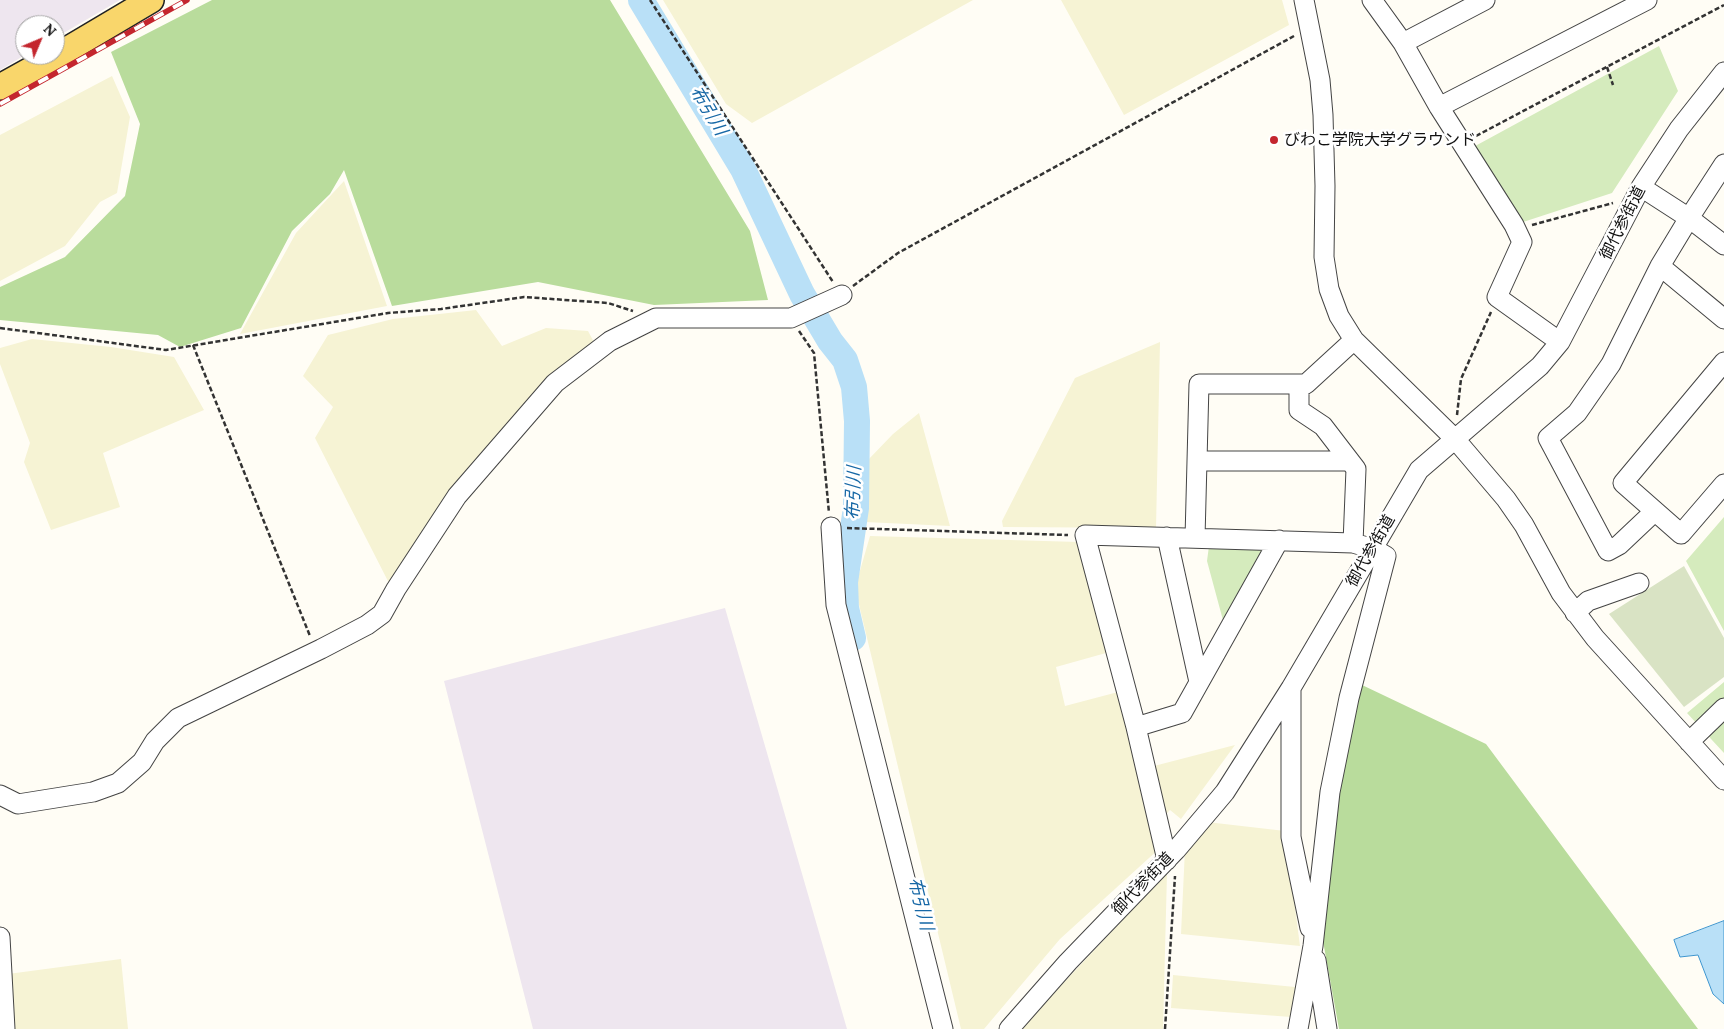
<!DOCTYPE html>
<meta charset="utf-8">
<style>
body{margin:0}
#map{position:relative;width:1724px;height:1029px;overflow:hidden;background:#fffdf5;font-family:Lora,serif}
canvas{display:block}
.north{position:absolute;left:15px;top:15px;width:50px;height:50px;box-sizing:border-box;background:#fff;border:1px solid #a0a0a0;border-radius:50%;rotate:45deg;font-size:14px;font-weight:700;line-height:20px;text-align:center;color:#111}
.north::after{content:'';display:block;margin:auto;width:18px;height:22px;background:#c4262e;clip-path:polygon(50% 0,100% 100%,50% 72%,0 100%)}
</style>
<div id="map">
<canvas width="1724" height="1029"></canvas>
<div class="north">N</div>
</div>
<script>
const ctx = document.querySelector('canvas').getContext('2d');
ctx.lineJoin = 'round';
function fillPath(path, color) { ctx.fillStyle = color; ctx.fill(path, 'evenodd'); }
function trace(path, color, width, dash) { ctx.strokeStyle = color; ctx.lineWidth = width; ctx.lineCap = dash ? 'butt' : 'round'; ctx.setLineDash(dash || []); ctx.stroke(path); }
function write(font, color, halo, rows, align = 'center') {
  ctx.font = font + ' Lora,"Noto Sans JP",serif'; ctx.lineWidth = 5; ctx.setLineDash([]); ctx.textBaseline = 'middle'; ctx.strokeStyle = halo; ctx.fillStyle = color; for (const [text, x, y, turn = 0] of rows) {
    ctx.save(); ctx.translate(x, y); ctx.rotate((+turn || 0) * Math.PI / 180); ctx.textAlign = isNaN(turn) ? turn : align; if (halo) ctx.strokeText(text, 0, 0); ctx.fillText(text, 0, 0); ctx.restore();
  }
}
fillPath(new Path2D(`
 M 0,0 L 120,0 L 55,38 L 55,25 L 25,25 L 25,55 L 0,70 Z
 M 725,608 L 847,1029 L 533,1029 L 444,681 Z`), '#eee6ef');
fillPath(new Path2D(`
 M 663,0 L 973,0 L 752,123 L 726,104 Z
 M 1061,0 L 1282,0 L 1289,25 L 1124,115 Z
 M 112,76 L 130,117 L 117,193 L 100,202 L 65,246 L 0,281 L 0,135 Z
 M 344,181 L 387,306 L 240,334 L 296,233 Z
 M 476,310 L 502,346 L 546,328 L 588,331 L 595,344 L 533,394 L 456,487 L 392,589 L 315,438 L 333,407 L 303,376 L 328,335 L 393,319 Z
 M 32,339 L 111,347 L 174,357 L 204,410 L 103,453 L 120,507 L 51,530 L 24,462 L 30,443 L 0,364 L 0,348 Z
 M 1160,342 L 1156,528 L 1003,527 L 1002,521 L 1075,378 Z
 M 919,413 L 950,526 L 865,522 L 867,461 L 893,434 Z
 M 870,536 L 1079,542 L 1106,653 L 1056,667 L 1065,706 L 1118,692 L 1160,848 L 1060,939 L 984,1029 L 961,1029 L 855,588 Z
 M 1235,745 L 1181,819 L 1170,810 L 1165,815 L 1154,766 Z
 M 1207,822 L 1285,831 L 1300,946 L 1181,934 L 1185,849 Z
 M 1167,873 L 1163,1029 L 1021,1029 L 1055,992 Z
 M 121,959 L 128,1029 L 10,1029 L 8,974 Z
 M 1173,975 L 1295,987 L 1291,1017 L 1171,1008 Z`), '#f6f3d4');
fillPath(new Path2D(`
 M 1659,46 L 1678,91 L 1612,193 L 1514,225 L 1466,151 Z
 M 1724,517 L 1724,631 L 1686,561 Z
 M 1209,546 L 1262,547 L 1261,559 L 1224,624 L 1207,561 Z
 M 1724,682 L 1724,753 L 1687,713 Z`), '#d5ebbd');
fillPath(new Path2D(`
 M 212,0 L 610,0 L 750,231 L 768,300 L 654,305 L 538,282 L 392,306 L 344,170 L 330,194 L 292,231 L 241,328 L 180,347 L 158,335 L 0,320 L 0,287 L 65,257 L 125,196 L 140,124 L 111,52 Z
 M 1362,685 L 1486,744 L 1698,1029 L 1339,1029 L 1323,941 L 1336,795 Z`), '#b9dc9c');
fillPath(new Path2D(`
 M 1684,566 L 1724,638 L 1724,677 L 1684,707 L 1609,614 Z`), '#d9e3c4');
const water = new Path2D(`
 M 1724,921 L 1724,1004 L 1713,994 L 1698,955 L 1680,957 L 1674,940 Z`);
fillPath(water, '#b9e0f7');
trace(water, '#3f96cf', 1);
trace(new Path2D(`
 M 641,0 L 743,169 L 802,294 L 830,341 L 845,360 L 854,387 L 857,421 L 856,508 L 845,582 L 846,608 L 853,638`), '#b9e0f7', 26);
const minor = new Path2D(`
 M 1304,0 L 1320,80 L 1323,115 L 1325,186 L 1324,257 L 1329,289 L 1339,316 L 1354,340 L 1455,439 L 1506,499 L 1524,525 L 1561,593 L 1595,638 L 1724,780
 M 1372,0 L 1403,43 L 1439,107 L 1514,225 L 1522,242 L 1497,297 L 1560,342
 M 1403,43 L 1485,0
 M 1439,107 L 1647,0
 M 1641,187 L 1689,218 L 1724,245
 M 1660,266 L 1724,319
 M 1724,362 L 1623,483 L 1681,534 L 1724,484
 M 1299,384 L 1299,410 L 1323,426 L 1356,469 L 1353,543
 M 1197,461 L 1350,461
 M 1655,511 L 1619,545 L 1608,551 L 1548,438 L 1577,413 L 1611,364 L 1660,266 L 1689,218 L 1724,164
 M 831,527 L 836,605 L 943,1029
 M 1167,537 L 1199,682
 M 1195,538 L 1199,384 L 1306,384 L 1354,340
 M 1575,613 L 1588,601 L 1639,583
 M 1291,688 L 1291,837 L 1310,928
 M 1136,727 L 1182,713 L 1279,540
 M 1689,742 L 1724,708
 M 0,795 L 18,804 L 93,792 L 118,783 L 142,762 L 155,741 L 178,718 L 321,649 L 367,625 L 382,614 L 396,589 L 457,496 L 555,383 L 610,341 L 656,318 L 791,318 L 842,295
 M 1167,860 L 1136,727 L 1085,535 L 1353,543 L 1374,549 L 1386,556 L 1349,698 L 1330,792 L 1313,946 L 1298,1029
 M 0,937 L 5,1029
 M 1316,960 L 1327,1029
 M 1009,1029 L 1068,962 L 1176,850 L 1225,792 L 1291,688 L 1419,470 L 1540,366 L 1560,342 L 1641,187 L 1679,129 L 1724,72`);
const major = new Path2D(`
 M 0,87 L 65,51 L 151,0`);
trace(minor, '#444', 21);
trace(major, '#222', 28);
trace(new Path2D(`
 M 650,0 L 833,282
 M 1607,67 L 1613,85
 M 1476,136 L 1724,5
 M 1532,225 L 1613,203
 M 853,286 L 898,253 L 1294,36
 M 0,328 L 166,350 L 388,313 L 441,309 L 524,297 L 608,303 L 633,311
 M 799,331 L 814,353 L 829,513
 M 193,345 L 310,636
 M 1457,415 L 1461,379 L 1491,312
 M 847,528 L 1068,535
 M 1165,1029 L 1175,876`), '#333', 2.5, [5, 2.5]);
trace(minor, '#fff', 19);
trace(major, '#f9d66b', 25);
const rail = new Path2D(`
 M 0,104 L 187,0`);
trace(rail, '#c4262e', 5.5);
trace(rail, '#fff', 4, [11]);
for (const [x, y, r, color] of [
 [1274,140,5,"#c4262e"]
]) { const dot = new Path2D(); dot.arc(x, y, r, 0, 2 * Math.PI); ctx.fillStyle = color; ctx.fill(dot); trace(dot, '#fff', 2); }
write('16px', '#111', '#fff', [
 ["びわこ学院大学グラウンド",1284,140]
], 'left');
write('16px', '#111', '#fff', [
 ["御代参街道",1623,223,-63],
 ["御代参街道",1371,551,-60],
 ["御代参街道",1143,884,-46]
]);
write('italic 18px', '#1768a6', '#fff', [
 ["布引川",708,111,59],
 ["布引川",854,493,-88],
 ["布引川",920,904,76]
]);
</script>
